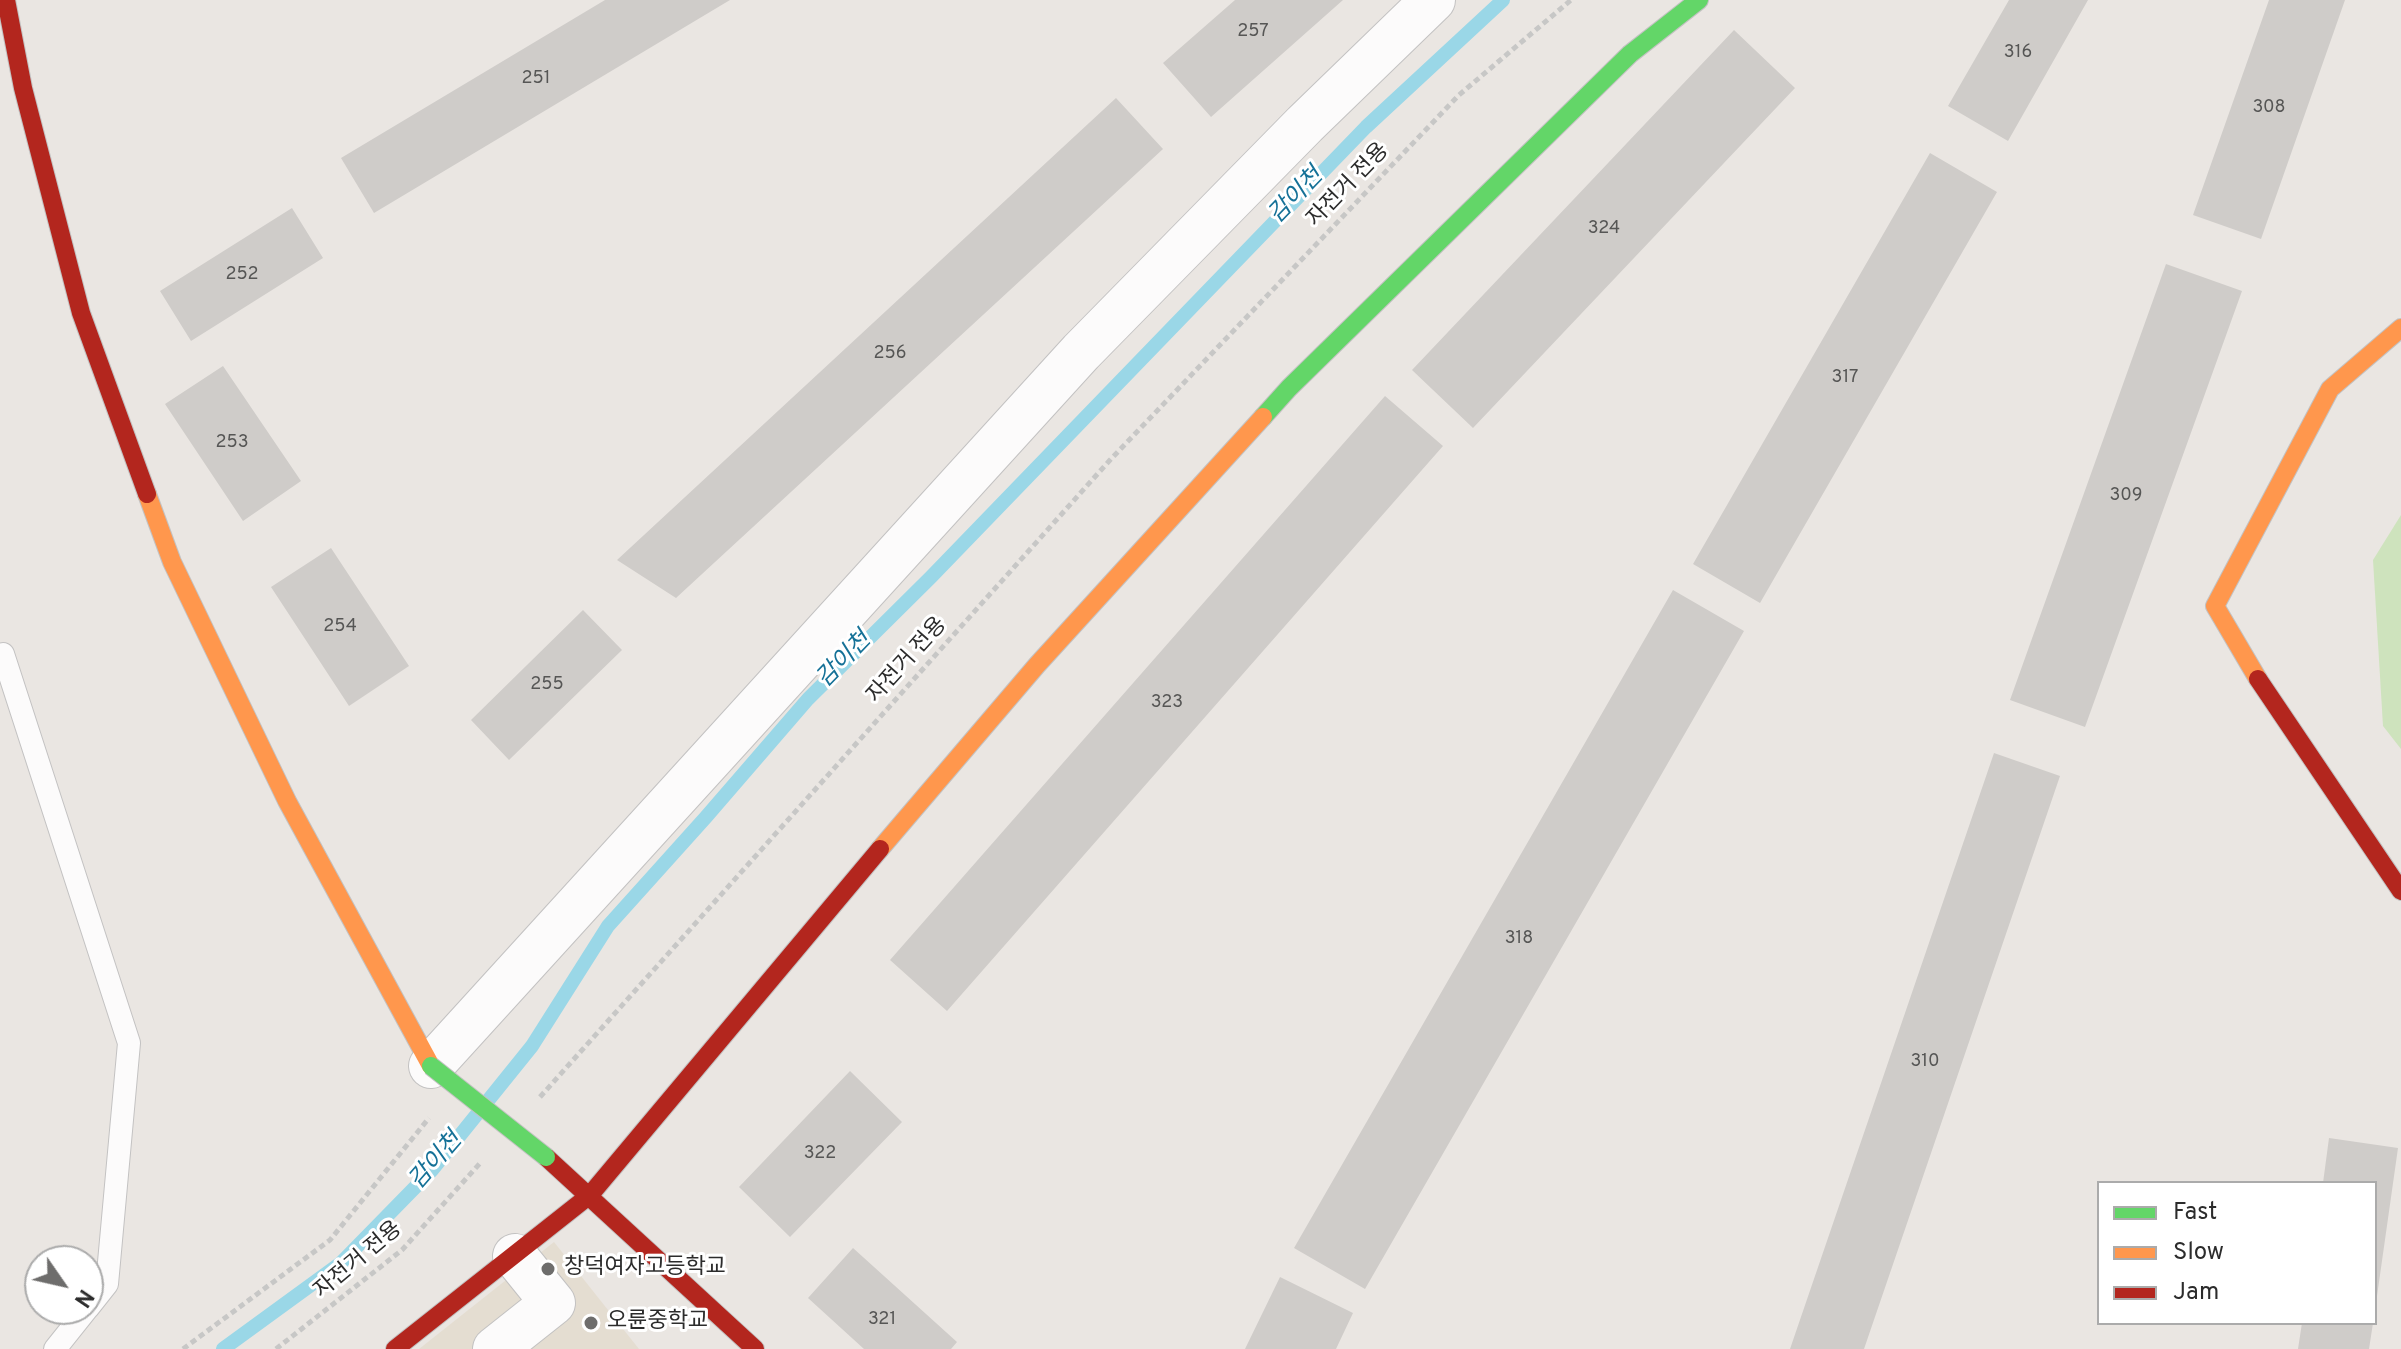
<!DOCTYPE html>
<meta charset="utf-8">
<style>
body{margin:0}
#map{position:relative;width:2401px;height:1349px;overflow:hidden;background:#eae6e2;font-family:Overpass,sans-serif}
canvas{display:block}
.legend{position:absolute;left:2097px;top:1181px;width:280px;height:144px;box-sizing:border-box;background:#fff;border:2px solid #ababab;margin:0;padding:10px 14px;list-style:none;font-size:24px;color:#2c2c2c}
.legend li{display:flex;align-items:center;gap:16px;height:40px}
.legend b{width:40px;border:2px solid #ababab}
.north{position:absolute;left:24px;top:1245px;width:80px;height:80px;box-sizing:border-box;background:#fff;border:2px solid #ababab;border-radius:50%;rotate:124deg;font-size:22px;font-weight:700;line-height:32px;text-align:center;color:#2c2c2c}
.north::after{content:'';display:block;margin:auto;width:28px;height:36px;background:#6e6d6c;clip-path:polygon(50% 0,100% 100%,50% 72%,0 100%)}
</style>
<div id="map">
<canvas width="2401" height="1349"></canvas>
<ul class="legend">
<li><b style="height:10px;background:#63d668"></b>Fast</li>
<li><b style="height:10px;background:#ff974d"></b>Slow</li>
<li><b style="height:10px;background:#b3261e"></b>Jam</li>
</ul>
<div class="north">N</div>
</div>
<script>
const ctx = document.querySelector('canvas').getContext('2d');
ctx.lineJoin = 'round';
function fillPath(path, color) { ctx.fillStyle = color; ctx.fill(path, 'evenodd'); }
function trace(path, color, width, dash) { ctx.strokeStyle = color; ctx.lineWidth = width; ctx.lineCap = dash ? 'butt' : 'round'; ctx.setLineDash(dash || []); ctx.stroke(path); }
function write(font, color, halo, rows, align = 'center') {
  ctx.font = font + ' Overpass,"Noto Sans KR",sans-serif'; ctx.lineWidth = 6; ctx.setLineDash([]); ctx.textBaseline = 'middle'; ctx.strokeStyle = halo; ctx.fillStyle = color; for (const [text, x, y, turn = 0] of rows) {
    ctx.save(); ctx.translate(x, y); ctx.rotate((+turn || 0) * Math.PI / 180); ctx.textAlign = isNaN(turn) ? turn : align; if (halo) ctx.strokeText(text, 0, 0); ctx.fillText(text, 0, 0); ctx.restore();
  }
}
fillPath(new Path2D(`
 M 554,1242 L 639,1349 L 419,1349 Z`), '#e4ddd1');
fillPath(new Path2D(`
 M 2401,515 L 2401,749 L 2383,726 L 2373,560 Z`), '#cee3bd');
trace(new Path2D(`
 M 223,1349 L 341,1263 L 432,1170 L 532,1046 L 608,926 L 706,817 L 808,699 L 931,577 L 1366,127 L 1503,0`), '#9ad7e7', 14);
fillPath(new Path2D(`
 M 605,0 L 730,0 L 374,213 L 341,158 Z
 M 1235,0 L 1343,0 L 1211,117 L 1163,63 Z
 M 2009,0 L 2088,0 L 2008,141 L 1948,106 Z
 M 2269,0 L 2345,0 L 2261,239 L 2193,215 Z
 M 1734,30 L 1795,88 L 1473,428 L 1412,370 Z
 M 1116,98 L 1163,149 L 676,598 L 617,560 Z
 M 1930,153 L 1997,192 L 1760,603 L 1693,564 Z
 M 292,208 L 323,258 L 191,341 L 160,291 Z
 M 2166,264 L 2242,291 L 2085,727 L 2010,700 Z
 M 223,366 L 301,481 L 243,521 L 165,404 Z
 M 1385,396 L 1443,446 L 947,1011 L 890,960 Z
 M 331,548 L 409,666 L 349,706 L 271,587 Z
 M 1673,590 L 1744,631 L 1365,1289 L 1294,1248 Z
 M 583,610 L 622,650 L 509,760 L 471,720 Z
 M 1994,753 L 2060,776 L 1864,1349 L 1790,1349 Z
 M 850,1071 L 902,1122 L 790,1237 L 739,1187 Z
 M 2329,1138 L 2398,1148 L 2377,1296 L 2375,1183 L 2323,1183 Z
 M 853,1248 L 957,1342 L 951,1349 L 864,1349 L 808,1298 Z
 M 1280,1277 L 1353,1313 L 1336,1349 L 1245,1349 Z
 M 2302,1323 L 2373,1323 L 2369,1349 L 2298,1349 Z`), '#cfccc9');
const lane = new Path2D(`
 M 3,654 L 129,1043 L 107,1284 L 88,1308
 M 55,1349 L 87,1309`);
const street = new Path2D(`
 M 431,1066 L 1081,352 L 1305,124 L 1433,0
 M 495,1349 L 553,1303 L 515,1256`);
const fast = new Path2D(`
 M 1263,417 L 1289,388 L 1630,54 L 1699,0`);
const slow = new Path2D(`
 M 147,494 L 172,562 L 287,801 L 431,1066
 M 2258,679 L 2215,606 L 2330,389 L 2401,328
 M 880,849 L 1037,665 L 1263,417`);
const jam = new Path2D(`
 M 6,0 L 23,88 L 81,313 L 147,494
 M 2258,679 L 2401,891
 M 546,1157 L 755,1349
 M 395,1349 L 590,1195 L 880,849`);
trace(lane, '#c3c2c2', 24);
trace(street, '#c3c2c2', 46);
trace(fast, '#c3c2c2', 20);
trace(slow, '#c3c2c2', 20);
trace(jam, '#c3c2c2', 20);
trace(new Path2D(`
 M 540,1097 L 1110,460 L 1459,95 L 1571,0
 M 183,1349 L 330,1240 L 429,1118
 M 276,1349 L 402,1250 L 482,1161`), '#c7c7c6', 5, [6, 4]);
trace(lane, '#fcfbfb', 22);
trace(street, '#fcfbfb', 44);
trace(fast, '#63d668', 18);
trace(slow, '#ff974d', 18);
trace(jam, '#b3261e', 18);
const fastBridge = new Path2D(`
 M 431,1066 L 546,1157`);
trace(fastBridge, '#c3c2c2', 20, []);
trace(fastBridge, '#63d668', 18);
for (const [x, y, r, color] of [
 [548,1269,8,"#6e6d6c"],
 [591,1323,8,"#6e6d6c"]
]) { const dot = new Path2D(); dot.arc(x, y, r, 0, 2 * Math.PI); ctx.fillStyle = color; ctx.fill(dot); trace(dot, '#fff', 3); }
write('18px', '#565655', null, [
 ["257",1253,32],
 ["316",2018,53],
 ["251",536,79],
 ["308",2269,108],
 ["324",1604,229],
 ["252",242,275],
 ["256",890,354],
 ["317",1845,378],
 ["253",232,443],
 ["309",2126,496],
 ["254",340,627],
 ["255",547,685],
 ["323",1167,703],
 ["318",1519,939],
 ["310",1925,1062],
 ["322",820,1154],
 ["321",882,1320]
]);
write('22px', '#2c2c2c', '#fff', [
 ["자전거 전용",1349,186,-46],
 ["자전거 전용",908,661,-48],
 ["자전거 전용",359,1261,-40]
]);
write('22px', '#2c2c2c', '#fff', [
 ["창덕여자고등학교",564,1269],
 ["오륜중학교",607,1323]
], 'left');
write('italic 24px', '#157197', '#fff', [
 ["감이천",1297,197,-46],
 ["감이천",845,661,-46],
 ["감이천",437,1162,-49]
]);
</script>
